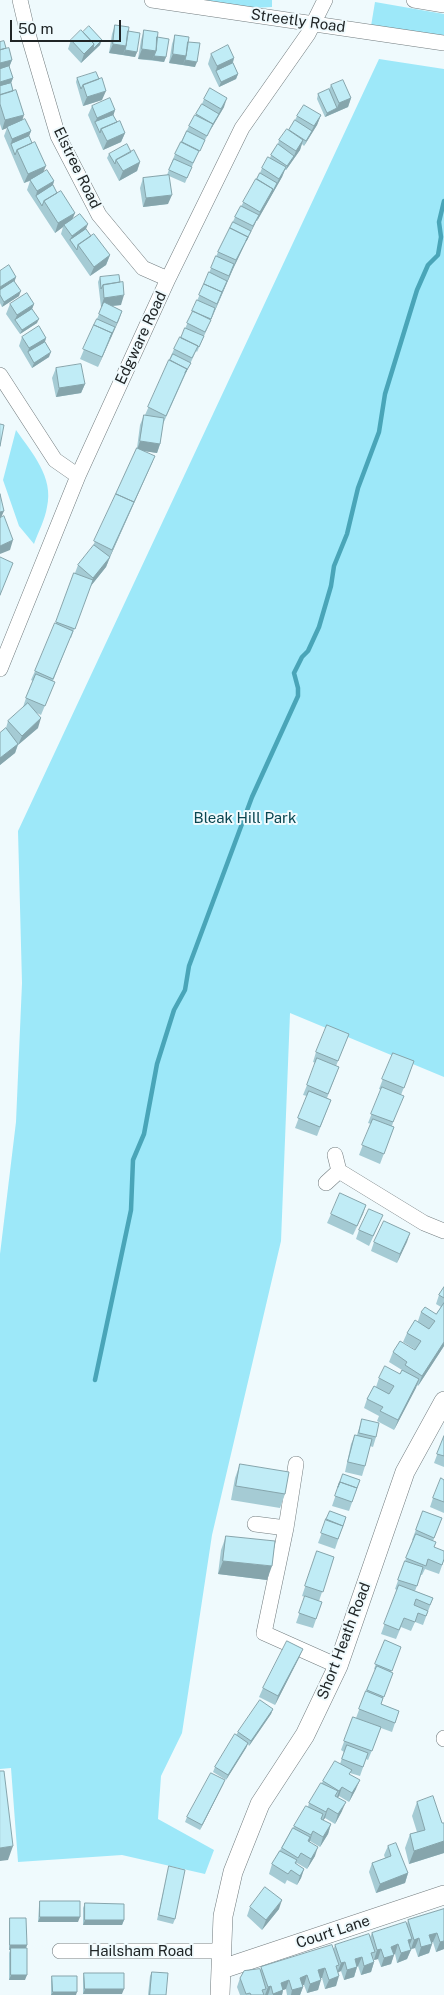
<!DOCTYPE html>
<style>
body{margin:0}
#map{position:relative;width:444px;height:1995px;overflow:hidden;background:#effafd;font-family:"Public Sans",sans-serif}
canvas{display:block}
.scale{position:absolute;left:10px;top:20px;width:111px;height:22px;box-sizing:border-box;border:2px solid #202526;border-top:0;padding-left:6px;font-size:15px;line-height:18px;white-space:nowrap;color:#202526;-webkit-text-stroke:4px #effafd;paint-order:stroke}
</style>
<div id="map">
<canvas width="444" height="1995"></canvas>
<div class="scale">50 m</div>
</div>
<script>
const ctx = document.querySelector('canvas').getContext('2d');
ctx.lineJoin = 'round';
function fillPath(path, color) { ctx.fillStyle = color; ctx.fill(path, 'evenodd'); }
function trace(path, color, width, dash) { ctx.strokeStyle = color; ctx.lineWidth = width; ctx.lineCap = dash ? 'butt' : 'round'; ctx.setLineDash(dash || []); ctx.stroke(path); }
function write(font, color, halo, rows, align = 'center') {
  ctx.font = font + ' "Public Sans",sans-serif'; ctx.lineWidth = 4; ctx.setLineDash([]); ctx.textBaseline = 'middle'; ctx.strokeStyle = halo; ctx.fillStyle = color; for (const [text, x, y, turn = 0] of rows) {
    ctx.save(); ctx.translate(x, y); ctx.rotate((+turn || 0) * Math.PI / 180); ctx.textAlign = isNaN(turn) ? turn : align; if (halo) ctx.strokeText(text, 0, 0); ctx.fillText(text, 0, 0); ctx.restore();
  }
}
fillPath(new Path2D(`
 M 201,0 L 272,0 L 272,7 L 253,8 Z
 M 375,2 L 444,14 L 444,36 L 371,26 Z
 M 379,59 L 444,69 L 444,1077 L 290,1013 L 281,1241 L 212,1535 L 182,1733 L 161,1776 L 158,1819 L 214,1850 L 205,1874 L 122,1855 L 18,1862 L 11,1768 L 0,1769 L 0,1254 L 16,1122 L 22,983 L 18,831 Z
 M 16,430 C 32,453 54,477 47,507 C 45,520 38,532 34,544 L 19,526 L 3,480 Z`), '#9de8f9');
trace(new Path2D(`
 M 95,1380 L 131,1210 L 133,1160 L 144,1134 L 157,1064 L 174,1010 L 185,990 L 189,966 L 252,797 L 298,696 L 298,688 L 294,673 L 302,657 L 308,651 L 319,627 L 331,586 L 334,566 L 347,534 L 358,488 L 379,432 L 385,394 L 417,290 L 428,265 L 438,255 L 441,237 L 439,222 L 444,201`), '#49a5b8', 4.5);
const minor = new Path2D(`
 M 20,0 L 28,34 L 58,136 L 99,215 L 143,268 L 168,279
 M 152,0 L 444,43
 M 414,0 L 444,5
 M 0,375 L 55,460 L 78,476
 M 0,669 L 78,476 L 168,279 L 242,128 L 308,34 L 325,0
 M 335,1155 L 339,1171 L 424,1223 L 444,1231
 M 326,1183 L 339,1171
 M 296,1464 L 286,1528 L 264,1633 L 338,1666
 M 255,1524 L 286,1528
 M 444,1738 L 444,1739
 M 60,1951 L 222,1951`);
const tertiary = new Path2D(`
 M 222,1969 L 444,1895
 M 220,1995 L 223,1916 L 233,1872 L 260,1804 L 305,1735 L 338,1666 L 405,1472 L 444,1401`);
trace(minor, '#727c7f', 16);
trace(tertiary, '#727c7f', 20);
trace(minor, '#fff', 15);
trace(tertiary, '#fff', 19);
fillPath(new Path2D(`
 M 115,25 L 128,31 L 137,52 L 135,57 L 109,53 L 112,34 Z
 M 144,30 L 157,37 L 166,57 L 164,62 L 138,59 L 141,40 Z
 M 175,35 L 188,42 L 195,67 L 169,63 L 172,44 Z
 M 71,40 L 100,45 L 81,63 L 68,49 Z
 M 0,42 L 6,48 L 12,60 L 9,67 L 13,78 L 11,83 L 22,120 L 31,131 L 29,136 L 43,172 L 54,181 L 53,185 L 57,193 L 75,213 L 72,219 L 86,229 L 91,236 L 110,255 L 106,265 L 90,276 L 61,234 L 63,227 L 55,233 L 27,190 L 30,181 L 24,183 L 4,136 L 7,128 L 2,130 L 0,124 Z
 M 211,54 L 234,58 L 233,63 L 238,74 L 236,79 L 219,87 L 208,64 Z
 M 77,78 L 102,100 L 83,106 L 76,82 Z
 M 331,85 L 351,98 L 348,107 L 325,117 L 317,99 L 318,94 L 329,89 Z
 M 204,99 L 224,107 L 211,129 L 197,155 L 185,183 L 169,176 L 168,204 L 143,207 L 140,188 L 143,178 L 167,175 L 175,154 L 189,126 L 202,104 Z
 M 92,106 L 115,110 L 113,115 L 117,122 L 125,133 L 121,142 L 103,150 L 88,115 Z
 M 321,115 L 317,125 L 304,146 L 302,144 L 300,150 L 286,170 L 285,170 L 282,177 L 257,221 L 256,221 L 233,269 L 207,329 L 197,352 L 196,351 L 163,424 L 160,444 L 157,453 L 144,451 L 153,461 L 110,557 L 106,567 L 90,587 L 71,638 L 70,638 L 53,681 L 51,691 L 41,715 L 37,713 L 38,728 L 18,745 L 15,753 L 0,765 L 0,733 L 6,728 L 8,721 L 23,708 L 23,707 L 26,698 L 33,681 L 31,680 L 35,671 L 56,623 L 74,573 L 75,573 L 78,565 L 92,548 L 137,448 L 140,425 L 144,415 L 145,415 L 174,349 L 181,338 L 218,252 L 230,228 L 235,217 L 260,173 L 262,168 L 270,158 L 271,155 L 278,144 L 279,140 L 289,130 L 295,120 L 297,116 Z
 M 131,152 L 140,162 L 137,171 L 119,181 L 107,158 L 109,154 Z
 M 0,271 L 16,277 L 14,281 L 19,296 L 2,307 L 0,303 Z
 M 100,277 L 121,305 L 112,306 L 122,311 L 98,367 L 80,359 L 102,307 L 101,307 L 98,282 Z
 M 10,304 L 34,304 L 32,309 L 37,323 L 20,334 L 6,314 Z
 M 22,337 L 46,338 L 45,342 L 49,357 L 32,368 L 19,346 Z
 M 56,368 L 85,384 L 81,393 L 56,397 L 52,378 Z
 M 349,1034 L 336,1066 L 339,1067 L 327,1098 L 331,1100 L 317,1136 L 295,1128 L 307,1096 L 303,1095 L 316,1063 L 313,1062 L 316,1052 Z
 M 393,1053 L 414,1061 L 401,1095 L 392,1126 L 394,1127 L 380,1164 L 359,1155 L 371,1124 L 368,1123 L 381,1090 L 379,1089 Z
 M 366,1205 L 353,1235 L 327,1223 L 331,1214 Z
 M 379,1224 L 369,1246 L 356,1239 L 359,1230 Z
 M 410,1233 L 397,1263 L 371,1251 L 374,1242 Z
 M 444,1287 L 444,1346 L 418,1386 L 417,1385 L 394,1430 L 377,1421 L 379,1416 L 364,1408 L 367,1399 L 376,1387 L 379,1378 L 400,1374 L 402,1370 L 389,1362 L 393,1352 L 415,1350 L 416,1350 L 403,1342 L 407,1333 L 418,1321 L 421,1312 L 436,1314 L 441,1307 L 436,1304 L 439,1295 Z
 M 362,1419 L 376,1437 L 373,1447 L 370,1446 L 365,1466 L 362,1476 L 345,1472 L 351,1444 L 355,1435 L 357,1435 Z
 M 444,1436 L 444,1467 L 434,1463 Z
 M 240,1464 L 285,1494 L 280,1508 L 231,1500 L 235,1478 Z
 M 343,1474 L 360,1480 L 349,1511 L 332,1506 Z
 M 444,1480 L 444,1513 L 430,1507 L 433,1498 Z
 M 330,1511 L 346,1517 L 335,1549 L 318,1543 Z
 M 423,1511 L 442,1518 L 433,1541 L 434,1547 L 444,1560 L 439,1574 L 425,1569 L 422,1575 L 421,1575 L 415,1591 L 433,1598 L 423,1625 L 415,1622 L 411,1631 L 401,1627 L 396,1639 L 381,1634 L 397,1590 L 395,1589 L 405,1561 L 413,1540 L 412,1540 Z
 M 226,1536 L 267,1580 L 218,1574 L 221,1550 Z
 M 317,1551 L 334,1557 L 319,1601 L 322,1602 L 313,1628 L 296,1623 L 305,1597 L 302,1596 Z
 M 385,1640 L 401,1647 L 391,1672 L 393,1673 L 381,1704 L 399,1711 L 392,1732 L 381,1728 L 368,1760 L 366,1759 L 360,1776 L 350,1773 L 350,1775 L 356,1789 L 349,1802 L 339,1796 L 338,1797 L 342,1811 L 335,1824 L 325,1818 L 323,1820 L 331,1824 L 328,1834 L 320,1847 L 310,1841 L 309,1842 L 315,1856 L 307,1869 L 297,1863 L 296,1864 L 304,1869 L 301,1878 L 297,1885 L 287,1880 L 285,1884 L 269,1874 L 272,1864 L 294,1826 L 308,1807 L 309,1803 L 323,1781 L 340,1764 L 344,1752 L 341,1750 L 353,1717 L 356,1718 L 366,1691 L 376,1670 L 374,1669 Z
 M 299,1658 L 275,1705 L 259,1697 L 263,1688 Z
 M 273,1709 L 271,1714 L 249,1746 L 248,1744 L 246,1748 L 226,1780 L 213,1772 L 215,1767 L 236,1735 L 238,1732 Z
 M 225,1780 L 200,1830 L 185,1822 L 187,1817 Z
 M 417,1802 L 442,1823 L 444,1823 L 444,1853 L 409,1864 L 405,1848 L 410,1834 L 417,1832 L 412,1816 Z
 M 388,1846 L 408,1873 L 405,1883 L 376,1893 L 369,1872 L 372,1863 L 385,1858 L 384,1855 Z
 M 169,1866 L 175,1919 L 173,1924 L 157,1920 L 168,1871 Z
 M 40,1901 L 78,1922 L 38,1922 L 39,1906 Z
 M 85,1903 L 124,1920 L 122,1925 L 83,1925 L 83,1908 Z
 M 250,1907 L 279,1909 L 262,1930 L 247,1916 Z
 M 444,1909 L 444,1949 L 436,1952 L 433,1942 L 432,1943 L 432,1944 L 429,1953 L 418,1957 L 415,1948 L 411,1949 L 407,1959 L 397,1963 L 395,1954 L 394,1954 L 391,1964 L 381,1967 L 378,1959 L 374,1960 L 373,1957 L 374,1962 L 371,1972 L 361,1975 L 358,1966 L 357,1967 L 354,1977 L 344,1980 L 341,1971 L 338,1972 L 336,1986 L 325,1989 L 322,1978 L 321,1978 L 318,1990 L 307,1993 L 304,1985 L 302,1985 L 303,1987 L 300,1995 L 287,1995 L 286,1989 L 283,1990 L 282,1995 L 240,1995 L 237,1987 L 240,1978 L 260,1971 L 261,1967 L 334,1948 L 335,1945 L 370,1937 L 372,1933 L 407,1924 L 408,1920 Z
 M 10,1918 L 27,1945 L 26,1948 L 25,1980 L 9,1980 L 9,1953 L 10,1950 L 9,1950 L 9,1923 Z
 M 152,1972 L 166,1995 L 148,1995 L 150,1976 Z
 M 84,1973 L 122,1994 L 83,1994 L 83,1978 Z
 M 52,1976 L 76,1995 L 51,1995 L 51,1981 Z`), '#a5cbd4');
fillPath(new Path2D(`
 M 102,40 L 100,45 L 81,63 L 84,54 L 94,44 Z
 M 113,44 L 126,46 L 123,55 L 109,53 Z
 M 142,49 L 156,51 L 152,60 L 138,59 Z
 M 125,50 L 137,52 L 135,57 L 123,55 Z
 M 173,54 L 186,56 L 183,65 L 169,63 Z
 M 154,56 L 166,57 L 164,62 L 152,60 Z
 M 234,58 L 231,67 L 216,71 L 217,66 Z
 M 12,60 L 8,70 L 0,72 L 0,63 Z
 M 185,60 L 197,62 L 195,67 L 183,65 Z
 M 238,74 L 236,79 L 219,87 L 221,82 Z
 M 13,78 L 9,88 L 0,91 L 0,82 Z
 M 106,91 L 102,100 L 83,106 L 87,97 Z
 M 227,98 L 224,107 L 211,129 L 213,124 Z
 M 351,98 L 348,107 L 325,117 L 327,113 L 337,108 L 339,103 Z
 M 115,110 L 112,120 L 95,122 L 93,127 L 97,118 Z
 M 24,115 L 21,124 L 7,127 L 7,128 L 2,130 L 5,120 Z
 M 321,115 L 317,125 L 304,146 L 314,126 Z
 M 31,131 L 27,141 L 11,144 L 12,139 Z
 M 125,133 L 121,142 L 103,150 L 107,141 Z
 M 303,140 L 300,150 L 286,170 L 287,166 L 294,156 L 296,151 Z
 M 140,162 L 137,171 L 119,181 L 123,171 Z
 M 46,166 L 42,175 L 24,183 L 28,174 Z
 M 286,167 L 282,177 L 257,221 L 260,212 L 277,183 L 279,179 Z
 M 54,181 L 51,190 L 36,196 L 37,191 Z
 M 172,195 L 168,204 L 143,207 L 146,198 Z
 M 75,213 L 71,222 L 64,225 L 63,227 L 55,233 L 58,223 Z
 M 259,215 L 255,224 L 249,236 L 253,226 Z
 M 88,224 L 84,234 L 70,240 L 72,236 Z
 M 251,231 L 233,269 L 197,352 L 236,260 Z
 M 110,255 L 106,265 L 90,276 L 94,267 Z
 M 16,277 L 13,286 L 0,294 L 0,287 Z
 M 21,291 L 19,296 L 2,307 L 4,302 Z
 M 124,295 L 121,305 L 101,307 L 104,298 Z
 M 34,304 L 30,314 L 15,320 L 17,315 Z
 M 122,311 L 119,320 L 98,367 L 102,357 Z
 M 39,319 L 37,323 L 20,334 L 22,330 Z
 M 46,338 L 43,347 L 28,352 L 29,348 Z
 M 51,352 L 49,357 L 32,368 L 34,363 Z
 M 85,384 L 81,393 L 56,397 L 59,388 Z
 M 140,441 L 160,444 L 157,453 L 137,450 Z
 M 155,456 L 110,557 L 106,567 L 90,587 L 93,578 L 109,558 Z
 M 4,511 L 0,520 L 0,512 Z
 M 13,540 L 10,550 L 0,554 L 0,546 Z
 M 41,718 L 38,728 L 18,745 L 22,736 Z
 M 18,744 L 15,753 L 0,765 L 0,758 Z
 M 366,1205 L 363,1214 L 353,1235 L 357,1226 Z
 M 410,1233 L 407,1242 L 397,1263 L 400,1254 Z
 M 444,1342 L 444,1346 L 418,1386 L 422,1376 Z
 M 419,1379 L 416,1388 L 394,1430 L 398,1420 Z
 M 223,1561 L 272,1566 L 267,1580 L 218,1574 Z
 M 303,1649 L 299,1658 L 275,1705 L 278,1696 Z
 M 273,1709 L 271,1714 L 249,1746 L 251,1741 Z
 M 248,1743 L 246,1748 L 226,1780 L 228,1775 Z
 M 225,1780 L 223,1785 L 200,1830 L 202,1825 Z
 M 360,1780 L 356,1789 L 349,1802 L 352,1793 Z
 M 342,1787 L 339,1796 L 336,1800 L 339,1791 Z
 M 346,1802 L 342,1811 L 335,1824 L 338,1814 Z
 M 328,1808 L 325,1818 L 322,1822 L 326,1812 Z
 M 331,1824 L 328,1834 L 320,1847 L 323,1837 Z
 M 313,1831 L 310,1841 L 307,1845 L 311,1835 Z
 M 444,1841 L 444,1853 L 409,1864 L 414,1851 Z
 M 13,1846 L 8,1860 L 0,1861 L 0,1848 Z
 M 318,1847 L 315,1856 L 307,1869 L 311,1859 Z
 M 304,1869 L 301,1878 L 297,1885 L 300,1876 Z
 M 408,1873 L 405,1883 L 376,1893 L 380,1884 Z
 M 282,1900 L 279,1909 L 262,1930 L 266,1920 Z
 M 40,1917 L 80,1917 L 78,1922 L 38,1922 Z
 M 85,1920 L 124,1920 L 122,1925 L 83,1925 Z
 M 437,1933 L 433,1942 L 426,1945 L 429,1935 Z
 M 419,1938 L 415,1948 L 411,1949 L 414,1940 Z
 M 412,1939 L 408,1949 L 408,1940 Z
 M 444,1941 L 444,1949 L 436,1952 L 440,1942 Z
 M 398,1944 L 395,1954 L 388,1956 L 391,1947 Z
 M 432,1944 L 429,1953 L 418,1957 L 421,1947 Z
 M 10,1945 L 27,1945 L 25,1950 L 11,1948 L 10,1950 L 9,1950 Z
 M 381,1949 L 378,1959 L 374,1960 L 377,1950 Z
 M 411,1950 L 407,1959 L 397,1963 L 401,1953 Z
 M 394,1955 L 391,1964 L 381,1967 L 384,1958 Z
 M 362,1957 L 358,1966 L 351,1969 L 355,1959 Z
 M 345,1962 L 341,1971 L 337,1973 L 341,1963 Z
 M 374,1962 L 371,1972 L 361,1975 L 364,1966 Z
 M 357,1967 L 354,1977 L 344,1980 L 347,1970 Z
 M 325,1968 L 322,1978 L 315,1980 L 318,1970 Z
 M 11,1975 L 27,1975 L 25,1980 L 9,1980 Z
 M 307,1975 L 304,1985 L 297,1987 L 300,1978 Z
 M 339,1976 L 336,1986 L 325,1989 L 329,1980 Z
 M 289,1980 L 286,1989 L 277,1992 L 281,1983 Z
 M 321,1980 L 318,1990 L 307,1993 L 310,1984 Z
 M 271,1986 L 268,1995 L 265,1995 L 268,1987 Z
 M 303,1987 L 300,1995 L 291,1995 L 292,1990 Z
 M 85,1989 L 124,1989 L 122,1994 L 83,1994 Z
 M 283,1990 L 282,1995 L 273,1995 L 273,1994 Z
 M 53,1992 L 77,1992 L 76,1995 L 51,1995 Z`), '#86a5ac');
const building = new Path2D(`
 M 115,25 L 129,27 L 126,46 L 113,44 Z
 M 89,26 L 102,40 L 93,49 L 94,44 L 83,32 Z
 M 81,30 L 94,44 L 84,54 L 71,40 Z
 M 144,30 L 158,32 L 156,51 L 142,49 Z
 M 128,31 L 140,33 L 137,52 L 125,50 L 126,46 Z
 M 175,35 L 189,37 L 186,56 L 173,54 Z
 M 157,37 L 169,39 L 166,57 L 154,56 L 156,51 Z
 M 4,41 L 6,48 L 0,50 L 0,42 Z
 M 188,42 L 200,43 L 197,62 L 185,60 L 186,56 Z
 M 228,45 L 234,58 L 217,66 L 211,54 Z
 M 9,48 L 12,60 L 0,63 L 0,50 Z
 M 233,63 L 238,74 L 221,82 L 216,71 Z
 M 9,66 L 13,78 L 0,82 L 0,69 Z
 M 96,72 L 99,79 L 83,85 L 81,89 L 77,78 Z
 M 102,78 L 106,91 L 87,97 L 83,85 Z
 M 343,80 L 351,98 L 339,103 L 331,85 Z
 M 11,83 L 13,91 L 0,95 L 0,86 Z
 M 210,88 L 227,98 L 221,109 L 204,99 Z
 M 329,89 L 337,108 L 327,113 L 318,94 Z
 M 16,90 L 24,115 L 5,120 L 0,104 L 0,95 Z
 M 110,98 L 115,110 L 97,118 L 92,106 Z
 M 202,104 L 219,114 L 213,124 L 196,114 Z
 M 304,105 L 321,115 L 314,126 L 297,116 Z
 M 113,115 L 117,122 L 101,129 L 100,133 L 95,122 Z
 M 195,115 L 213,124 L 207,136 L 189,126 Z
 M 25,119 L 31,131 L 12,139 L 7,127 Z
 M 295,120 L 312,131 L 306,141 L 289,130 Z
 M 120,121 L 125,133 L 107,141 L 101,129 Z
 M 287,129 L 303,140 L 296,151 L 279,140 Z
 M 187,131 L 205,140 L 200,151 L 182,142 Z
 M 29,136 L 32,143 L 17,150 L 15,155 L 11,144 Z
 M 35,142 L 46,166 L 28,174 L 17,150 Z
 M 181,142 L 199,151 L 193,163 L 175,154 Z
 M 127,144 L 131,152 L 116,160 L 115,164 L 109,154 Z
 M 278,144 L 294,156 L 287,166 L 271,155 Z
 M 134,150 L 140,162 L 123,171 L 116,160 Z
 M 268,157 L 286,167 L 279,179 L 262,168 Z
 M 174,159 L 192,167 L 187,178 L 169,170 Z
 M 47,170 L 54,181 L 37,191 L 30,180 Z
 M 260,173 L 277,183 L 272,193 L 273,189 L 257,179 Z
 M 169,175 L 172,195 L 146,198 L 143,178 Z
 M 256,179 L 273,189 L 260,212 L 243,202 Z
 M 53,185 L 57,193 L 44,201 L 42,206 L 36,196 Z
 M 61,191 L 75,213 L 58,223 L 44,201 Z
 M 241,206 L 259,215 L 253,226 L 235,217 Z
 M 80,214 L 88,224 L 72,236 L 64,225 Z
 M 233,222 L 251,231 L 246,241 L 248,237 L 230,228 Z
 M 230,228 L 248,237 L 236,260 L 218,252 Z
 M 86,229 L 91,236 L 78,245 L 77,250 L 70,240 Z
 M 94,234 L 110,255 L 94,267 L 78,245 Z
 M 216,256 L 234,264 L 229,276 L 211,268 Z
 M 9,265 L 16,277 L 0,287 L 0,271 Z
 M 209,272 L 227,281 L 222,292 L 204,284 Z
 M 119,275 L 120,282 L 103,285 L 101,289 L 100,277 Z
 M 14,281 L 21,291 L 4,302 L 0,295 L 0,290 Z
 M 123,282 L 124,295 L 104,298 L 103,285 Z
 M 204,284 L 222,292 L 217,304 L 199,295 Z
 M 27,293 L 34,304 L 17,315 L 10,304 Z
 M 197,300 L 215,308 L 211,319 L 192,311 Z
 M 104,302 L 122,311 L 117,323 L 99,314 Z
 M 32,309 L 39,319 L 22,330 L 15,320 Z
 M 193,311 L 211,320 L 205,332 L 187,323 Z
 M 97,319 L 115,327 L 110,338 L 112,333 L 94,325 Z
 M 94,325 L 112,333 L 102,357 L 83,349 Z
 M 39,326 L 46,338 L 29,348 L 22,337 Z
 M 185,328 L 204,336 L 199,347 L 198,346 L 181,338 Z
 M 180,337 L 198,346 L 192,358 L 174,349 Z
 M 45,342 L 51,352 L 34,363 L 28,352 Z
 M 173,354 L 191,363 L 185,373 L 187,369 L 170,360 Z
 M 169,360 L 187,369 L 166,416 L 148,407 Z
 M 81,364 L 85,384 L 59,388 L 56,368 Z
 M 144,415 L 164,418 L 160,444 L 140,441 Z
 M 0,424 L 4,425 L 0,446 Z
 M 137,448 L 155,456 L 134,502 L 116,494 Z
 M 0,494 L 4,511 L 0,512 Z
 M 116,494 L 134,502 L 112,550 L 94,541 Z
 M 4,516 L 13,540 L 0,546 L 0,518 Z
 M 94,545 L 110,557 L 93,578 L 78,565 Z
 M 0,557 L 13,563 L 0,595 Z
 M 74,573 L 93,580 L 75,629 L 56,622 Z
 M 55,623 L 73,631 L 53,679 L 35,671 Z
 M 36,674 L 55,682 L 45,706 L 26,698 Z
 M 28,703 L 41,718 L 22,736 L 8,721 Z
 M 6,728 L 18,744 L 0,758 L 0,733 Z
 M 327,1025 L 349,1034 L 338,1061 L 316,1052 Z
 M 393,1053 L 414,1061 L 404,1088 L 382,1079 Z
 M 317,1058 L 339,1067 L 328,1094 L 307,1085 Z
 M 382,1087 L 404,1096 L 393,1122 L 371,1114 Z
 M 309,1091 L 331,1100 L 320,1127 L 298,1118 Z
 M 373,1119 L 394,1127 L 384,1154 L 362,1145 Z
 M 340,1193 L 366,1205 L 357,1226 L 331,1214 Z
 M 369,1209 L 383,1215 L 373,1236 L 359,1230 Z
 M 384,1221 L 410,1233 L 400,1254 L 374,1242 Z
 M 444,1287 L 444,1298 L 439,1295 Z
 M 444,1303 L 444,1342 L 422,1376 L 405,1365 L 407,1362 L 393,1352 L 400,1341 L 415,1350 L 421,1341 L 407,1333 L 415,1320 L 429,1329 L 435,1321 L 421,1312 L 425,1307 L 436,1314 Z
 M 385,1366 L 400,1374 L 402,1370 L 419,1379 L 398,1420 L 380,1411 L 383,1407 L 367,1399 L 374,1386 L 389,1394 L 394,1386 L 379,1378 Z
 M 362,1419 L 379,1423 L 376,1437 L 359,1433 Z
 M 355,1435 L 372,1439 L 365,1466 L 348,1462 Z
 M 444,1436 L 444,1456 L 437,1454 Z
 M 240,1464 L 289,1472 L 285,1494 L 236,1486 Z
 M 343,1474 L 360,1480 L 357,1488 L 340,1482 L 338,1487 Z
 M 441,1478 L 444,1480 L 444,1502 L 433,1498 Z
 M 340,1482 L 357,1488 L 352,1502 L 335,1496 Z
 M 330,1511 L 346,1517 L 343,1526 L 326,1520 Z
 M 423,1511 L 442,1518 L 434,1538 L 416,1530 Z
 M 326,1519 L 343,1526 L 338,1539 L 321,1533 Z
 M 416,1534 L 436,1542 L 434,1547 L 444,1551 L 444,1559 L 442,1565 L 428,1559 L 426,1566 L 406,1558 Z
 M 226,1536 L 275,1541 L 272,1566 L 223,1561 Z
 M 317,1551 L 334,1557 L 323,1592 L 305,1586 Z
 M 405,1561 L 423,1567 L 417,1586 L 398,1580 Z
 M 399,1585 L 433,1598 L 430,1605 L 416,1599 L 414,1605 L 428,1611 L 426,1616 L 418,1613 L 415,1622 L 404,1618 L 399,1630 L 384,1624 Z
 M 305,1596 L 322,1602 L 316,1619 L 299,1613 Z
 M 385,1640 L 401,1647 L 392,1671 L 375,1664 Z
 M 287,1641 L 303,1649 L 278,1696 L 263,1688 Z
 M 377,1666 L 393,1673 L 384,1697 L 367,1690 Z
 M 366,1691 L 383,1698 L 381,1704 L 399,1711 L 395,1723 L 359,1709 Z
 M 260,1700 L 273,1709 L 251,1741 L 238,1732 Z
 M 353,1717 L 381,1727 L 372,1751 L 344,1741 Z
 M 235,1734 L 248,1743 L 228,1775 L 215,1767 Z
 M 347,1745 L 368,1753 L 363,1767 L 342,1759 Z
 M 335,1761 L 352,1770 L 349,1774 L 360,1780 L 352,1793 L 342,1787 L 339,1791 L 323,1781 Z
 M 0,1771 L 4,1771 L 13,1846 L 0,1848 Z
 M 211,1773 L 225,1780 L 202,1825 L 187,1817 Z
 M 321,1783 L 338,1791 L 335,1796 L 346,1802 L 338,1814 L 328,1808 L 326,1812 L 309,1803 Z
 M 433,1796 L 442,1823 L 444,1823 L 444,1841 L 414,1851 L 410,1834 L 425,1830 L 417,1802 Z
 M 306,1806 L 323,1814 L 321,1819 L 331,1824 L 323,1837 L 313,1831 L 311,1835 L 294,1826 Z
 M 293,1828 L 310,1837 L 308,1841 L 318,1847 L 311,1859 L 301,1853 L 298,1858 L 282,1848 Z
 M 396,1843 L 408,1873 L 380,1884 L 372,1863 L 391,1856 L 388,1846 Z
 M 280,1851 L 297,1860 L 295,1863 L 304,1869 L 300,1876 L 291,1870 L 288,1874 L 272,1864 Z
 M 169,1866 L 185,1870 L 175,1919 L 159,1915 Z
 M 265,1887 L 282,1900 L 266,1920 L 250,1907 Z
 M 40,1901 L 80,1901 L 80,1917 L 40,1917 Z
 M 85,1903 L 124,1904 L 124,1920 L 85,1920 Z
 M 444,1909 L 444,1941 L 440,1942 L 437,1933 L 429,1935 L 432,1944 L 421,1947 L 419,1938 L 414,1940 L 408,1920 Z
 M 10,1918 L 26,1918 L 27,1945 L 10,1945 Z
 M 406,1922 L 412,1939 L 408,1940 L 411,1950 L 401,1953 L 398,1944 L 391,1947 L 394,1955 L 384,1958 L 381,1949 L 377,1950 L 372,1933 Z
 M 369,1934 L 375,1952 L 371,1953 L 374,1962 L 364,1966 L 362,1957 L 355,1959 L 357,1967 L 347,1970 L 345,1962 L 341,1963 L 335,1945 Z
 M 332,1945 L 339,1965 L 336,1966 L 339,1976 L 329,1980 L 325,1968 L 318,1970 L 321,1980 L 310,1984 L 307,1975 L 300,1978 L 303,1987 L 292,1990 L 289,1980 L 281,1983 L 283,1990 L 273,1994 L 271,1986 L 268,1987 L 261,1967 Z
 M 11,1948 L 27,1948 L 27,1975 L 11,1975 Z
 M 260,1969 L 266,1989 L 262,1990 L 264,1995 L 251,1995 L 250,1993 L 246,1994 L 240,1978 L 244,1971 Z
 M 152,1972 L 168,1973 L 166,1995 L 150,1995 Z
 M 84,1973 L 124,1973 L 124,1989 L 85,1989 Z
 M 52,1976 L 77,1976 L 77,1992 L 53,1992 Z`);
fillPath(building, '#c0ecf6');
trace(building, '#86a5ac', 1);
write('15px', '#202526', '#effafd', [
 ["Streetly Road",298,21,8],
 ["Elstree Road",77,168,64],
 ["Edgware Road",141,338,-65],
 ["Short Heath Road",344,1641,-69],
 ["Court Lane",333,1932,-18],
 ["Hailsham Road",141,1951]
]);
write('15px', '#0a4651', '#effafd', [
 ["Bleak Hill Park",245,818]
]);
</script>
